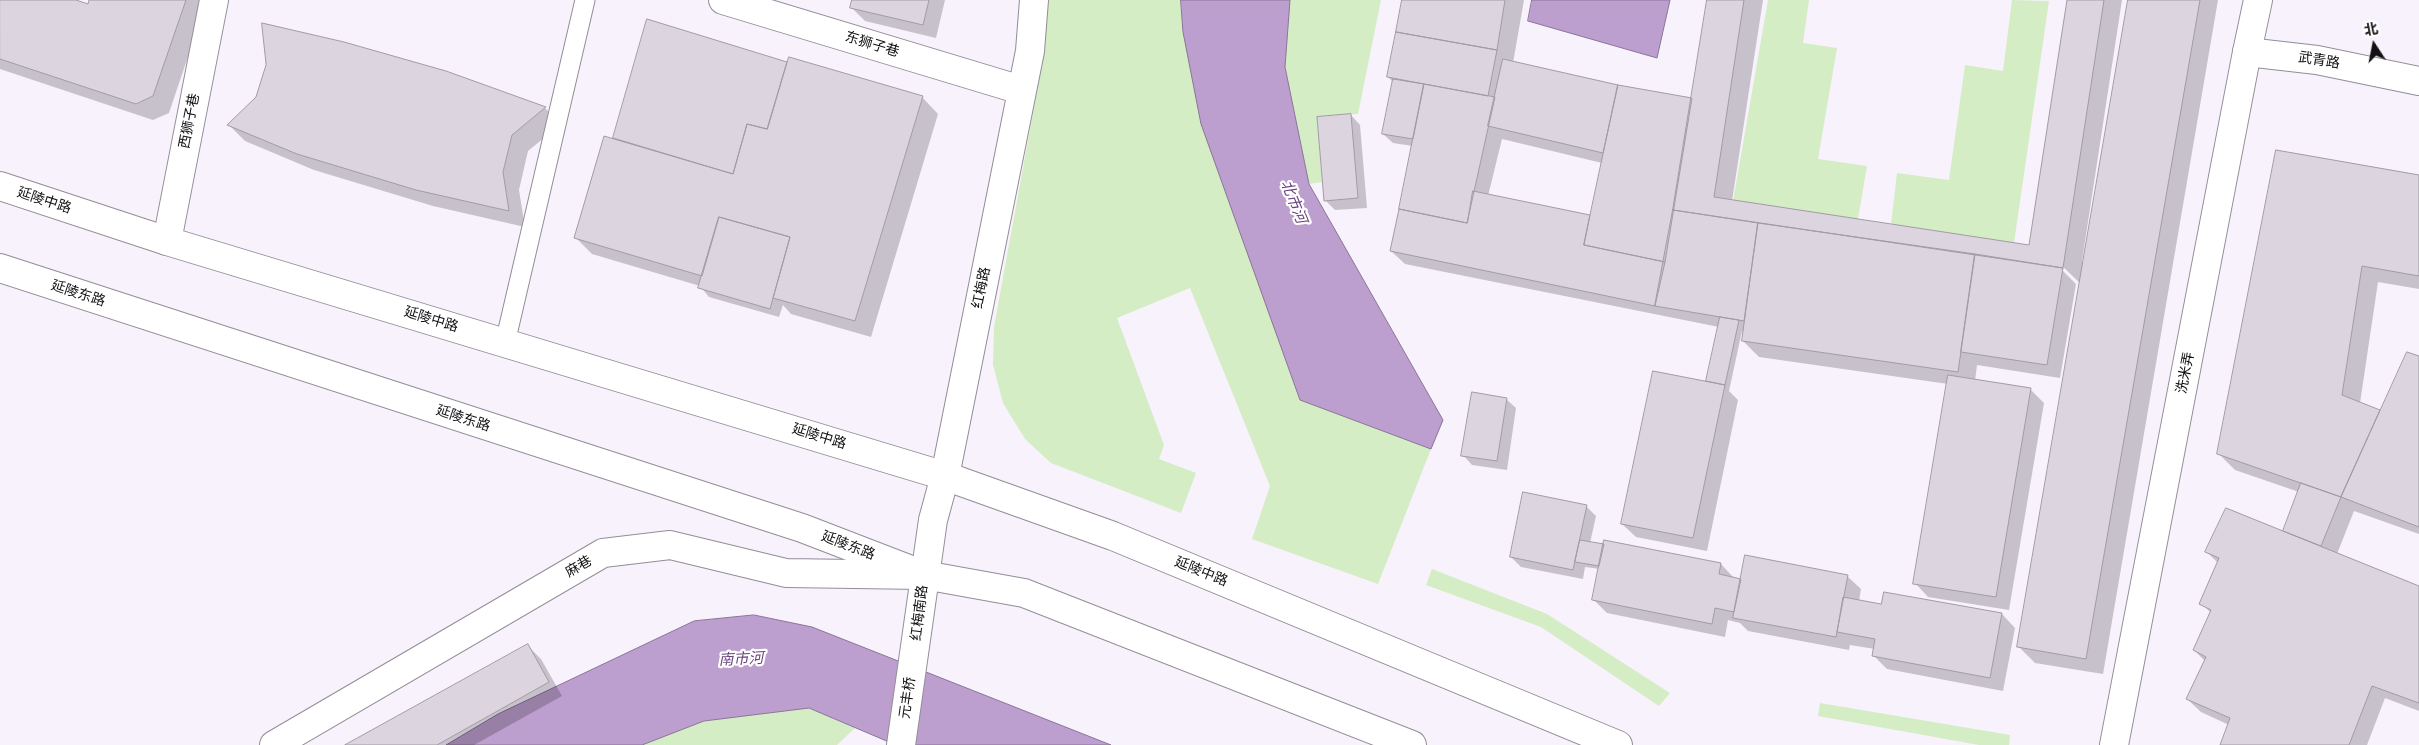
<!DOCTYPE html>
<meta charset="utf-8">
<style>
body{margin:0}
#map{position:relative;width:2419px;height:745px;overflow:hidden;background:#f8f2fd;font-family:Signika,"Noto Sans SC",sans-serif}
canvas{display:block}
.north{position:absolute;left:2349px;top:20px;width:50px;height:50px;-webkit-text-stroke:4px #fff;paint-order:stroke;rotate:349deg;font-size:14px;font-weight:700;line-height:20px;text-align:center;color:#121013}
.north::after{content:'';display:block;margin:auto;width:18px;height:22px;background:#121013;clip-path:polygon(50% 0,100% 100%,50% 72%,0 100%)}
</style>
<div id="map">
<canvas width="2419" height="745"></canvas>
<div class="north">北</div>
</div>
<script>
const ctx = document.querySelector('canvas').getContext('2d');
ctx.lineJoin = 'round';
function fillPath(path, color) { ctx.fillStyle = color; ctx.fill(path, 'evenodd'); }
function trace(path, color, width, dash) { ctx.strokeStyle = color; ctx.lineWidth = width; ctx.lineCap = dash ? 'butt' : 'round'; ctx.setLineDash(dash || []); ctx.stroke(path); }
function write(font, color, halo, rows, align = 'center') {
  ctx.font = font + ' Signika,"Noto Sans SC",sans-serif'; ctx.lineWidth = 4.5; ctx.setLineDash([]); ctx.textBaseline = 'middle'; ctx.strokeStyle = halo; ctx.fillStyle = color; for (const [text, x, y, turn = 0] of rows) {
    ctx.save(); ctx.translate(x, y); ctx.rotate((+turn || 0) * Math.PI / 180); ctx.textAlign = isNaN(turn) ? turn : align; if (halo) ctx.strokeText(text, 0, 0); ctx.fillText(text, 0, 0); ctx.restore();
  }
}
fillPath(new Path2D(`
 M 1049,0 L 1181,0 L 1183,32 L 1300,400 L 1431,449 L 1378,584 L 1252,539 L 1270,486 L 1190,288 L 1117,318 L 1164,445 L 1159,459 L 1196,473 L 1181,513 L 1051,463 L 1025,439 L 1003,403 L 993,365 L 994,327 L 1037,91 Z
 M 1290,0 L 1381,0 L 1358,114 L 1317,117 L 1322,182 L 1309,184 L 1285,67 Z
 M 1768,0 L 1809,0 L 1803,43 L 1837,48 L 1818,159 L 1867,166 L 1858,219 L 1733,201 Z
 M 2012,0 L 2049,1 L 2014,243 L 1891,224 L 1897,173 L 1949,180 L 1965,65 L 2003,71 Z
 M 1432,569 L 1547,614 L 1670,693 L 1659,706 L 1541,627 L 1426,585 Z
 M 1820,703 L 2010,735 L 2009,745 L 1979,745 L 1818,716 Z
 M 809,708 L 855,728 L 837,745 L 642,745 L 704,721 Z`), '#d4edc4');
const water = new Path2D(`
 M 1181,0 L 1290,0 L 1285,67 L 1309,184 L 1443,420 L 1431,449 L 1300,400 L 1201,124 L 1183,32 Z
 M 1532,0 L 1670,0 L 1657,58 L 1528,21 Z
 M 754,615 L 812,627 L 1111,745 L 896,745 L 809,708 L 704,721 L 642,745 L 446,745 L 498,714 L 694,621 Z`);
fillPath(water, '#bd9fcf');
trace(water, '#8a7497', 1);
fillPath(new Path2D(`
 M 0,0 L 72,0 L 89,6 L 91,0 L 204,0 L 206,3 L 169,113 L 153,120 L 0,69 Z
 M 853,0 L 945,0 L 936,38 L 865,21 L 852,8 Z
 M 1403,0 L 1524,0 L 1513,63 L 1618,87 L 1693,100 L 1708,0 L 1763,0 L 1732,201 L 2030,246 L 2068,0 L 2122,0 L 2082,261 L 2085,262 L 2130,0 L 2218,0 L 2103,674 L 2035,663 L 2019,647 L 2085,288 L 2059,263 L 2057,265 L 2076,284 L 2060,378 L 1977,365 L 1975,381 L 2031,390 L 2044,403 L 2009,610 L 1928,597 L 1915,583 L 1948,384 L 1759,357 L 1743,341 L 1744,332 L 1742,331 L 1729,391 L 1738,400 L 1707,551 L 1636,537 L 1622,524 L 1710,383 L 1707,381 L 1719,327 L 1405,264 L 1391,251 L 1413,146 L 1393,143 L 1383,134 L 1393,82 L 1388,77 ZM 1502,139 L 1602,163 L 1591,217 L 1488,196 Z
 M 648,20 L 788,63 L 922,97 L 938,114 L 871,337 L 791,314 L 783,305 L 779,317 L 709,297 L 700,286 L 592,254 L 575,237 L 617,141 L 614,138 Z
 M 445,73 L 545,108 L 561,124 L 528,151 L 519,190 L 525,227 L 433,206 L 314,170 L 245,141 L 229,125 Z
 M 1351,115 L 1360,125 L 1367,208 L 1335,210 L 1325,200 Z
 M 2419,177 L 2419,289 L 2378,282 L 2360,403 L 2381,413 L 2419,357 L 2419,534 L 2354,511 L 2337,554 L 2419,588 L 2419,711 L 2385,698 L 2367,745 L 2221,745 L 2229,725 L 2201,712 L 2187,699 L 2205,661 L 2194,650 L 2211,613 L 2201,603 L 2218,563 L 2207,552 L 2284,532 L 2299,492 L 2235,470 L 2219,454 Z
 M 1506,399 L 1516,408 L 1507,470 L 1472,465 L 1463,455 Z
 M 1586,506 L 1596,516 L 1590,543 L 1603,545 L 1605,541 L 1721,564 L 1734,578 L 1742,580 L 1847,576 L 1861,589 L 1859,601 L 1882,605 L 2002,614 L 2015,628 L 2003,691 L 1887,669 L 1873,655 L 1875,649 L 1850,645 L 1849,650 L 1748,631 L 1740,623 L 1728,620 L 1725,637 L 1607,613 L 1594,600 L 1600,569 L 1585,567 L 1583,579 L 1521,567 L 1511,557 Z
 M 527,645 L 541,659 L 562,696 L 474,745 L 348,745 Z`), '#0003');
const building = new Path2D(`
 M 0,0 L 76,0 L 88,4 L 89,0 L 186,0 L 153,96 L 136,104 L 0,59 Z
 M 852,0 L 929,0 L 923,25 L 850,8 Z
 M 1402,0 L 1505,0 L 1497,50 L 1396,32 Z
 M 1707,0 L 1744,0 L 1714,197 L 2029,245 L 2067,0 L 2104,0 L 2063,268 L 1673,210 Z
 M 2128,0 L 2200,0 L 2086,659 L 2017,647 Z
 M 647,19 L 787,62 L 767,129 L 747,124 L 733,174 L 613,138 Z
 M 262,23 L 344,42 L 446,71 L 546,107 L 512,135 L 503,172 L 509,211 L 416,190 L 297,154 L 227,125 L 256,97 L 266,65 Z
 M 1396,32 L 1497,50 L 1488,96 L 1387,77 Z
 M 789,57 L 923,96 L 855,321 L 773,298 L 790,237 L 719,217 L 702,276 L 574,238 L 604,136 L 733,174 L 747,124 L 767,129 Z
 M 1503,59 L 1618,85 L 1603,153 L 1488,126 Z
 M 1393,79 L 1424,84 L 1413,139 L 1382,134 Z
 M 1424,84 L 1495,97 L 1467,223 L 1399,209 Z
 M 1618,85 L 1692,98 L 1665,262 L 1584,245 Z
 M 1351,114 L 1358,198 L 1324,201 L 1317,117 Z
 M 2276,150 L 2419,175 L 2419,276 L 2362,266 L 2342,395 L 2380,410 L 2341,497 L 2217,454 Z
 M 1473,191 L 1590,215 L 1584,245 L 1665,262 L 1655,306 L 1390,251 L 1399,209 L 1467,223 Z
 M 1673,210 L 1758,223 L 1744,321 L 1655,306 Z
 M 719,217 L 790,237 L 770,309 L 698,288 Z
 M 1758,223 L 1975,254 L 1958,372 L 1742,341 Z
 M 1975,254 L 2063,268 L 2047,365 L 1961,352 Z
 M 1720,317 L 1739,320 L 1725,385 L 1706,381 Z
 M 2407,352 L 2419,356 L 2419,527 L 2341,497 Z
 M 1653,371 L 1725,385 L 1693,538 L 1621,524 Z
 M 1948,375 L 2031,388 L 1996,597 L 1913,584 Z
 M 1472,392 L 1507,398 L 1497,461 L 1461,456 Z
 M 2301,483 L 2341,497 L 2321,546 L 2283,531 Z
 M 1523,492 L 1587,505 L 1573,570 L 1510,557 Z
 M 2226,508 L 2419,586 L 2419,703 L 2372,686 L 2349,745 L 2220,745 L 2230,718 L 2186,699 L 2206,657 L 2193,650 L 2211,610 L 2199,604 L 2219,558 L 2205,552 Z
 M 1580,540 L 1604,544 L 1599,566 L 1575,562 Z
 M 1604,540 L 1721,563 L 1719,574 L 1741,579 L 1734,612 L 1715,608 L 1712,624 L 1592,600 Z
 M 1745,555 L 1848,575 L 1836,637 L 1733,618 Z
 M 1884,592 L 2002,613 L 1990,678 L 1872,656 L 1875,639 L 1837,632 L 1843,597 L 1881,604 Z
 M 528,644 L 549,682 L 437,745 L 345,745 Z`);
fillPath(building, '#dcd5e0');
trace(building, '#a19ba5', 1);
const lane = new Path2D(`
 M 505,343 L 585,0`);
const street = new Path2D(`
 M 723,0 L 1021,90
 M 2247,52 L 2258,0
 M 167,241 L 214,0
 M 274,745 L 603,553 L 670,545 L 786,573 L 922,575`);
const secondary = new Path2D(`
 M 901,745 L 933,520 L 945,476 L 1030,51 L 1034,0
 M 2114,745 L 2247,52 L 2317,60 L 2419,81`);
const primary = new Path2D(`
 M 0,186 L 167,241 L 945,476 L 1113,536 L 1618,745
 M 0,268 L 802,528 L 924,575 L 1024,593 L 1412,745`);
trace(lane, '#938d97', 21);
trace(street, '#938d97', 30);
trace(secondary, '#938d97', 30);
trace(primary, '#938d97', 30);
trace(lane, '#fff', 19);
trace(street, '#fff', 28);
trace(secondary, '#fff', 28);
trace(primary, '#fff', 28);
write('14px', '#121013', '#fff', [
 ["东狮子巷",872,45,17],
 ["武青路",2319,61,9],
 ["西狮子巷",190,121,-79],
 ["延陵中路",44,201,18],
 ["红梅路",982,288,-79],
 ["延陵东路",78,294,18],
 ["延陵中路",431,320,17],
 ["洗米弄",2186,373,-79],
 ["延陵东路",463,419,18],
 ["延陵中路",819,437,17],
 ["延陵东路",848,546,21],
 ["麻巷",579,567,-30],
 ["延陵中路",1201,572,22],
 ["红梅南路",920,613,-83],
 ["元丰桥",908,698,-82]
]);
write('italic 15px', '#68427e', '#fff', [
 ["北市河",1293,202,68],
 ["南市河",741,660,-3]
]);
</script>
